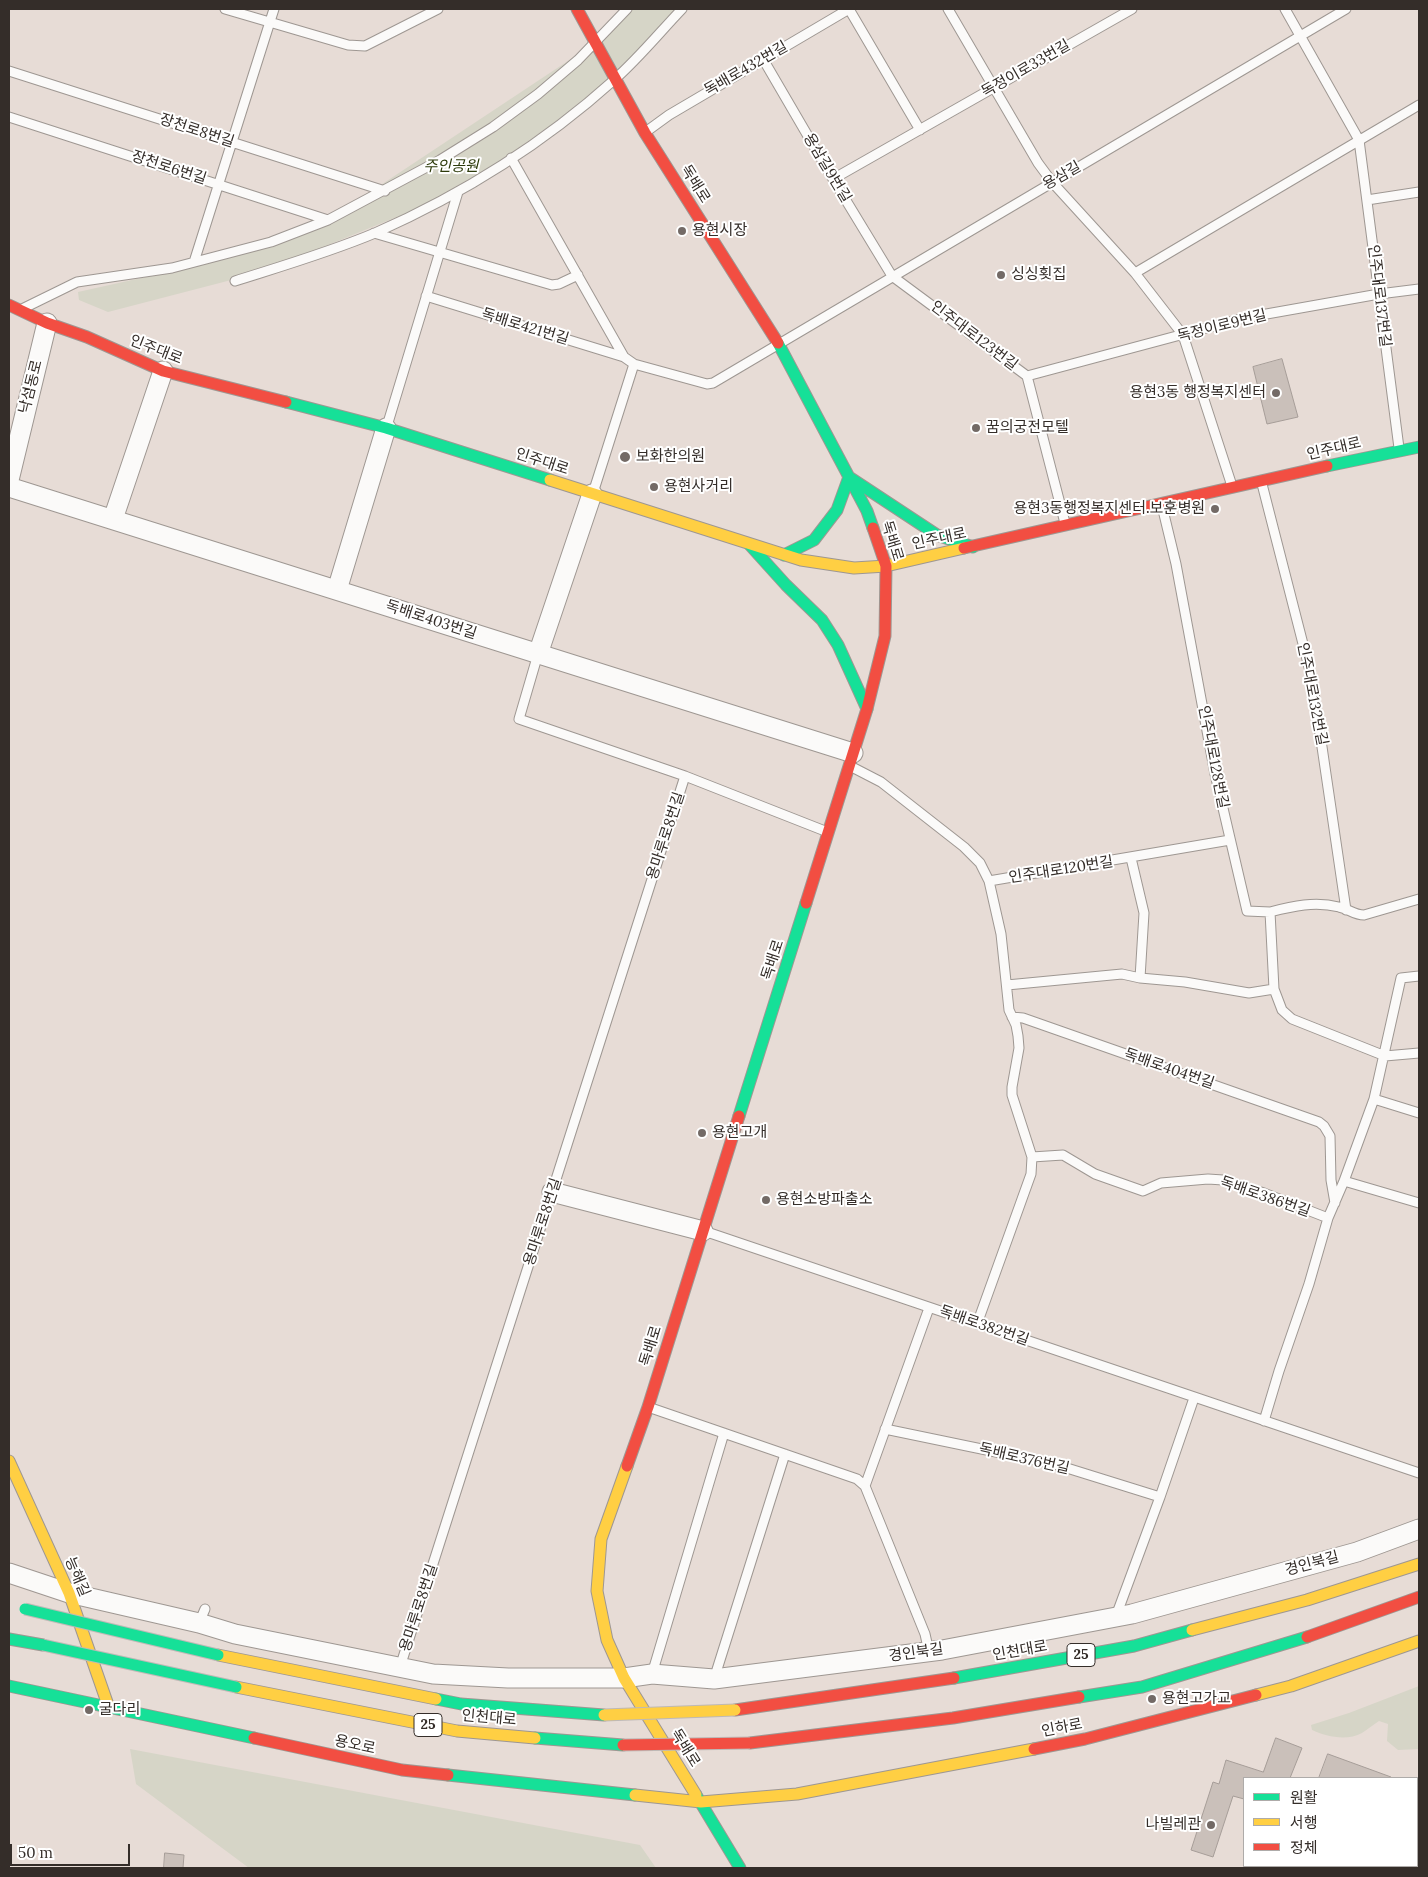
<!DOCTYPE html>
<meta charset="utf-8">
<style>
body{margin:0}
#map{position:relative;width:1428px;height:1877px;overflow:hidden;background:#e7dcd6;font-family:Lora,"Noto Sans KR",serif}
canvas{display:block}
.frame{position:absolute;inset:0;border:10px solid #342d29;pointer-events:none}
.legend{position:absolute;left:1243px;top:1777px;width:175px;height:90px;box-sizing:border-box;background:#fff;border:1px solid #aeaba9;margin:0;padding:6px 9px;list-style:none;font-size:15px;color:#342d29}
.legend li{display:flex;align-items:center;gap:10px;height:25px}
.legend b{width:25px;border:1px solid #aeaba9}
.scale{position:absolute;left:10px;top:1844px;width:120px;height:22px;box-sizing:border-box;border:2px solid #342d29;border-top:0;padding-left:6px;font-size:15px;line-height:18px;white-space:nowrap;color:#342d29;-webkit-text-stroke:4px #fff;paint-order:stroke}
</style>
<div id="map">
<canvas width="1428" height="1877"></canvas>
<div class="frame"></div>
<ul class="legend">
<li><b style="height:6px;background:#16e098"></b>원활</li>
<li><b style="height:6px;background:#ffcf43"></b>서행</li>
<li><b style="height:6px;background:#f24e42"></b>정체</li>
</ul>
<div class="scale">50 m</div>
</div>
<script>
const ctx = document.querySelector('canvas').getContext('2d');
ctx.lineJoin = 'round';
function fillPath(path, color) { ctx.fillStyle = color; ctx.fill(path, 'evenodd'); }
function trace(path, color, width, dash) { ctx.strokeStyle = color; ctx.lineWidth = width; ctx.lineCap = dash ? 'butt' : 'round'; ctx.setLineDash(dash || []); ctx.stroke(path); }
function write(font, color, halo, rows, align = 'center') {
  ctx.font = font + ' Lora,"Noto Sans KR",serif'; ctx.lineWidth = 4; ctx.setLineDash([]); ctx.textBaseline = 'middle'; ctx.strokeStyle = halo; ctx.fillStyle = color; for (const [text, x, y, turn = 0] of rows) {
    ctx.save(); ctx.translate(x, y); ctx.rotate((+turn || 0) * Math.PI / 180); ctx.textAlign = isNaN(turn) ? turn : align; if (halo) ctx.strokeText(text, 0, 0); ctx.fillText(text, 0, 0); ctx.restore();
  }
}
fillPath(new Path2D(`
 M 627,9 L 679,9 L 615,79 L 458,192 L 262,272 L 108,312 L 79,300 L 78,292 L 222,260 L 328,220 L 595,43 Z
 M 1419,1686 L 1419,1749 L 1398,1750 L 1387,1741 L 1388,1724 L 1379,1721 C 1373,1725 1368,1729 1362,1733 C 1347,1741 1327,1737 1312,1730 L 1311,1725 L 1349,1713 Z
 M 130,1749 L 640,1845 L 656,1868 L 249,1868 L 136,1784 Z`), '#d6d5c7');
const building = new Path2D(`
 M 1282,359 L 1298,417 L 1267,424 L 1253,367 Z
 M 1276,1738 L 1302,1748 L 1290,1778 L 1244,1778 L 1244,1799 L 1233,1796 L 1213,1857 L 1191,1850 L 1213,1782 L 1219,1784 L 1226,1760 L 1263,1772 Z
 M 1328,1754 L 1391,1777 L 1390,1778 L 1319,1778 Z
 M 165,1853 L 184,1855 L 183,1868 L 164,1868 Z`);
fillPath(building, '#cac0ba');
trace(building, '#a69d98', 1);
const lane = new Path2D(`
 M 225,9 L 348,45 L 365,46 L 438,9
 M 849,9 L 920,130
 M 948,9 L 1038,163 L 1052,182 L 1135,273 L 1183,335 L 1232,486
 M 1285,9 L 1359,140 L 1399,448
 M 763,59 L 833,179 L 892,276 L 1027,376 L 1065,523
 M 9,71 L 385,191
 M 9,117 L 328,220
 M 647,131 L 669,115 L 849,9
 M 511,158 L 624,357
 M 833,179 L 1132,9
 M 1367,200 L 1419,192
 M 374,233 L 552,285 L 559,284 L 578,275
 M 194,262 L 274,9
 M 1135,273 L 1419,105
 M 235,281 C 282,266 330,252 375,233 C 461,195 544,143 614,80 C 638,59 660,32 682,9
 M 426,296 L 624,357 L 634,364 L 707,384 L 713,383 L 1346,9
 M 24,308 L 77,282 L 172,268 L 271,242 L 328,220 L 440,160 L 493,127 L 538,94 L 578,60 L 627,9
 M 1027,376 L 1244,318 L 1379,294 L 1419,289
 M 387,426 L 458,192
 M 1262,484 L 1312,679 L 1346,910
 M 593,493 L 634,364
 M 1162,506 L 1176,564 L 1215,774 L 1247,911 L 1270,912 L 1274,989 L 1282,1010 L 1292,1019 L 1385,1056 L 1419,1053
 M 538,654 L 519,719 L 685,776 L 825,831
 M 850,766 L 881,782 L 964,847 L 980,863 L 989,881 L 1001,934 L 1009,1010 L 1016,1025 L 1018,1036 L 1019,1048 L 1012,1087 L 1012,1095 L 1032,1157 L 1031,1174 L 977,1324
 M 1131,858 L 1144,913 L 1140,978
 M 989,881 L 1230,840
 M 1270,912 C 1293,906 1315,901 1339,907 C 1349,909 1354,915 1364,915 L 1419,899
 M 1007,985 L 1122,974 L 1140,978 L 1185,982 L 1249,993 L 1274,989
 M 1012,1017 L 1023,1018 L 1319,1122 L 1324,1126 L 1330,1136 L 1331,1180 L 1335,1203
 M 1374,1099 L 1419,1113
 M 1032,1157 L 1063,1155 L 1095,1174 L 1143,1191 L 1161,1183 L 1208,1179 L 1223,1180 L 1264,1193 L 1328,1218
 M 1344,1181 L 1419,1203
 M 704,1231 L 1419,1473
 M 651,1408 L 857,1479 L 865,1486 L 925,1634 L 929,1652
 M 1264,1421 L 1279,1371 L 1309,1284 L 1328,1218 L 1344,1181 L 1374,1099 L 1401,978 L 1419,976
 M 885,1429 L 1054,1464 L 1160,1497
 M 865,1486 L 929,1308
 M 1116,1616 L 1160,1497 L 1194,1398
 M 199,1623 L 205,1609
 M 400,1667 L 685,776
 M 652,1674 L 724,1433
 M 714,1679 L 785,1454`);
const street = new Path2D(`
 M 9,480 L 47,323
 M 9,487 L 853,753
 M 113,519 L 163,371
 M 337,590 L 386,428
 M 538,654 L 592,494
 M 552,1192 L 703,1231
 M 9,1573 L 69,1593 L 199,1623 L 235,1634 L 433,1674 L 508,1678 L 624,1678 L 652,1674 L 714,1679 L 942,1650 L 1132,1614 L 1357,1552 L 1419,1529`);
const fast = new Path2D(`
 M 778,343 L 867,511 L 873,528
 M 286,402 L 386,428 L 550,480
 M 1327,466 L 1419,447
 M 749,544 L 786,585 L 822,620 L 838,645 L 867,709
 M 784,555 L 814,540 L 837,510 L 849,477 L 937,535 L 973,547
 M 739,1116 L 806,903
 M 9,1639 L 43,1645
 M 954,1678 L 1134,1646 L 1192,1630
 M 9,1686 L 254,1738
 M 1079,1697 L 1142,1687 L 1307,1637
 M 436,1699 L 461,1704 L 604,1715
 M 535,1738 L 623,1745
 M 448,1775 L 635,1795
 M 696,1795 L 740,1868`);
const slow = new Path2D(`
 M 550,480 L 801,560 L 854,568 L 886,566 L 964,548
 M 9,1461 L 69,1593 L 109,1708
 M 627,1466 L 601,1539 L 597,1591 L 607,1640 L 624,1678 L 696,1795
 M 1192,1630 L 1307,1600 L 1419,1564
 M 218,1655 L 436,1699
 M 236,1687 L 457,1731 L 535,1738
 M 1256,1695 L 1291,1686 L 1419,1641
 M 635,1795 L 701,1802 L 797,1794 L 1034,1749`);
const jam = new Path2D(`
 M 577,9 L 645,133 L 778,343
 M 9,305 L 47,323 L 87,337 L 163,371 L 286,402
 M 964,548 L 1327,466
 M 806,903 L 867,709 L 885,636 L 886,566 L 873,528
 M 627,1466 L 648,1407 L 739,1116
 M 1307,1637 L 1419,1597
 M 735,1710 L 954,1678
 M 254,1738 L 402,1770 L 448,1775
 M 750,1743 L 953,1718 L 1079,1697
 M 1034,1749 L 1085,1739 L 1256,1695`);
trace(lane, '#9e9792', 11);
trace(street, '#9e9792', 21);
trace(fast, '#9e9792', 13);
trace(slow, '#9e9792', 13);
trace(jam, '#9e9792', 13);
trace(lane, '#fbfaf9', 9);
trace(street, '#fbfaf9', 19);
trace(fast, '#16e098', 11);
trace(slow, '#ffcf43', 11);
trace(jam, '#f24e42', 11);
const fastBridge = new Path2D(`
 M 25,1609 L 218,1655
 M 43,1645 L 236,1687`);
const slowBridge = new Path2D(`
 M 604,1715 L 735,1710`);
const jamBridge = new Path2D(`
 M 623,1745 L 750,1743`);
trace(fastBridge, '#beb9b6', 13, []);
trace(slowBridge, '#beb9b6', 13, []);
trace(jamBridge, '#beb9b6', 13, []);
trace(fastBridge, '#16e098', 11);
trace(slowBridge, '#ffcf43', 11);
trace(jamBridge, '#f24e42', 11);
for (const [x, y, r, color] of [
 [682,231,5,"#736a66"],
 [1001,275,5,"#736a66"],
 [1276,393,5,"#736a66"],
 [976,428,5,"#736a66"],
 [625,457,6,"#736a66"],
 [654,487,5,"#736a66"],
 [1215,509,5,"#736a66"],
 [702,1133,5,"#736a66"],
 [766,1200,5,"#736a66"],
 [1152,1699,5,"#736a66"],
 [89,1710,5,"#736a66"],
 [1211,1825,5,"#736a66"]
]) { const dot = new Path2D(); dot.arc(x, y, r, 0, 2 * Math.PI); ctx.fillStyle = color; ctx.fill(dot); trace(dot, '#fff', 2); }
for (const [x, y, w] of [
 [1081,1655,28],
 [428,1725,28]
]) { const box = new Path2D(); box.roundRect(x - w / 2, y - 11.5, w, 23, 4); ctx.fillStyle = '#fff'; ctx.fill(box); trace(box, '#342d29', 1); }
write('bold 14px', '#342d29', null, [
 ["25",1081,1655],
 ["25",428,1725]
]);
write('15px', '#342d29', '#fff', [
 ["독배로432번길",746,69,-30],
 ["독정이로33번길",1026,69,-30],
 ["장천로8번길",197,131,18],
 ["장천로6번길",169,168,18],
 ["용삼길9번길",827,168,59],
 ["용삼길",1062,176,-30],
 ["독배로",695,184,58],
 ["인주대로137번길",1379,296,83],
 ["독정이로9번길",1222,326,-14],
 ["독배로421번길",525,327,17],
 ["인주대로123번길",974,336,37],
 ["인주대로",156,350,21],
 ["낙섬동로",31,387,-76],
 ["인주대로",1334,449,-13],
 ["인주대로",542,462,18],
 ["인주대로",939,539,-12],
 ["독배로",892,541,73],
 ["독배로403번길",431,620,18],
 ["인주대로132번길",1312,694,79],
 ["인주대로128번길",1213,757,79],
 ["용마루로8번길",666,836,-72],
 ["인주대로120번길",1061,870,-9],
 ["독배로",773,960,-72],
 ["독배로404번길",1169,1069,19],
 ["독배로386번길",1265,1197,19],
 ["용마루로8번길",543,1222,-72],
 ["독배로382번길",984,1326,19],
 ["독배로",651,1346,-73],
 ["독배로376번길",1024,1459,13],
 ["경인북길",1312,1564,-15],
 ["능해길",77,1577,67],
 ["용마루로8번길",419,1608,-72],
 ["인천대로",1020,1651,-10],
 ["경인북길",916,1653,-8],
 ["인천대로",489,1718,5],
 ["인하로",1062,1728,-11],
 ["용오로",355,1745,12],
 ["독배로",685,1748,58]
]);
write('italic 15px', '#2d3a0a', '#fff', [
 ["주인공원",451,167]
]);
write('15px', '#342d29', '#fff', [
 ["용현시장",692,231],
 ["싱싱횟집",1011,275],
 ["용현3동 행정복지센터",1266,393,"right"],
 ["꿈의궁전모텔",986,428],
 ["보화한의원",636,457],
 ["용현사거리",664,487],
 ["용현3동행정복지센터.보훈병원",1205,509,"right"],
 ["용현고개",712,1133],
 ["용현소방파출소",776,1200],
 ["용현고가교",1162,1699],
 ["굴다리",99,1710],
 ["나빌레관",1201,1825,"right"]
], 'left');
</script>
